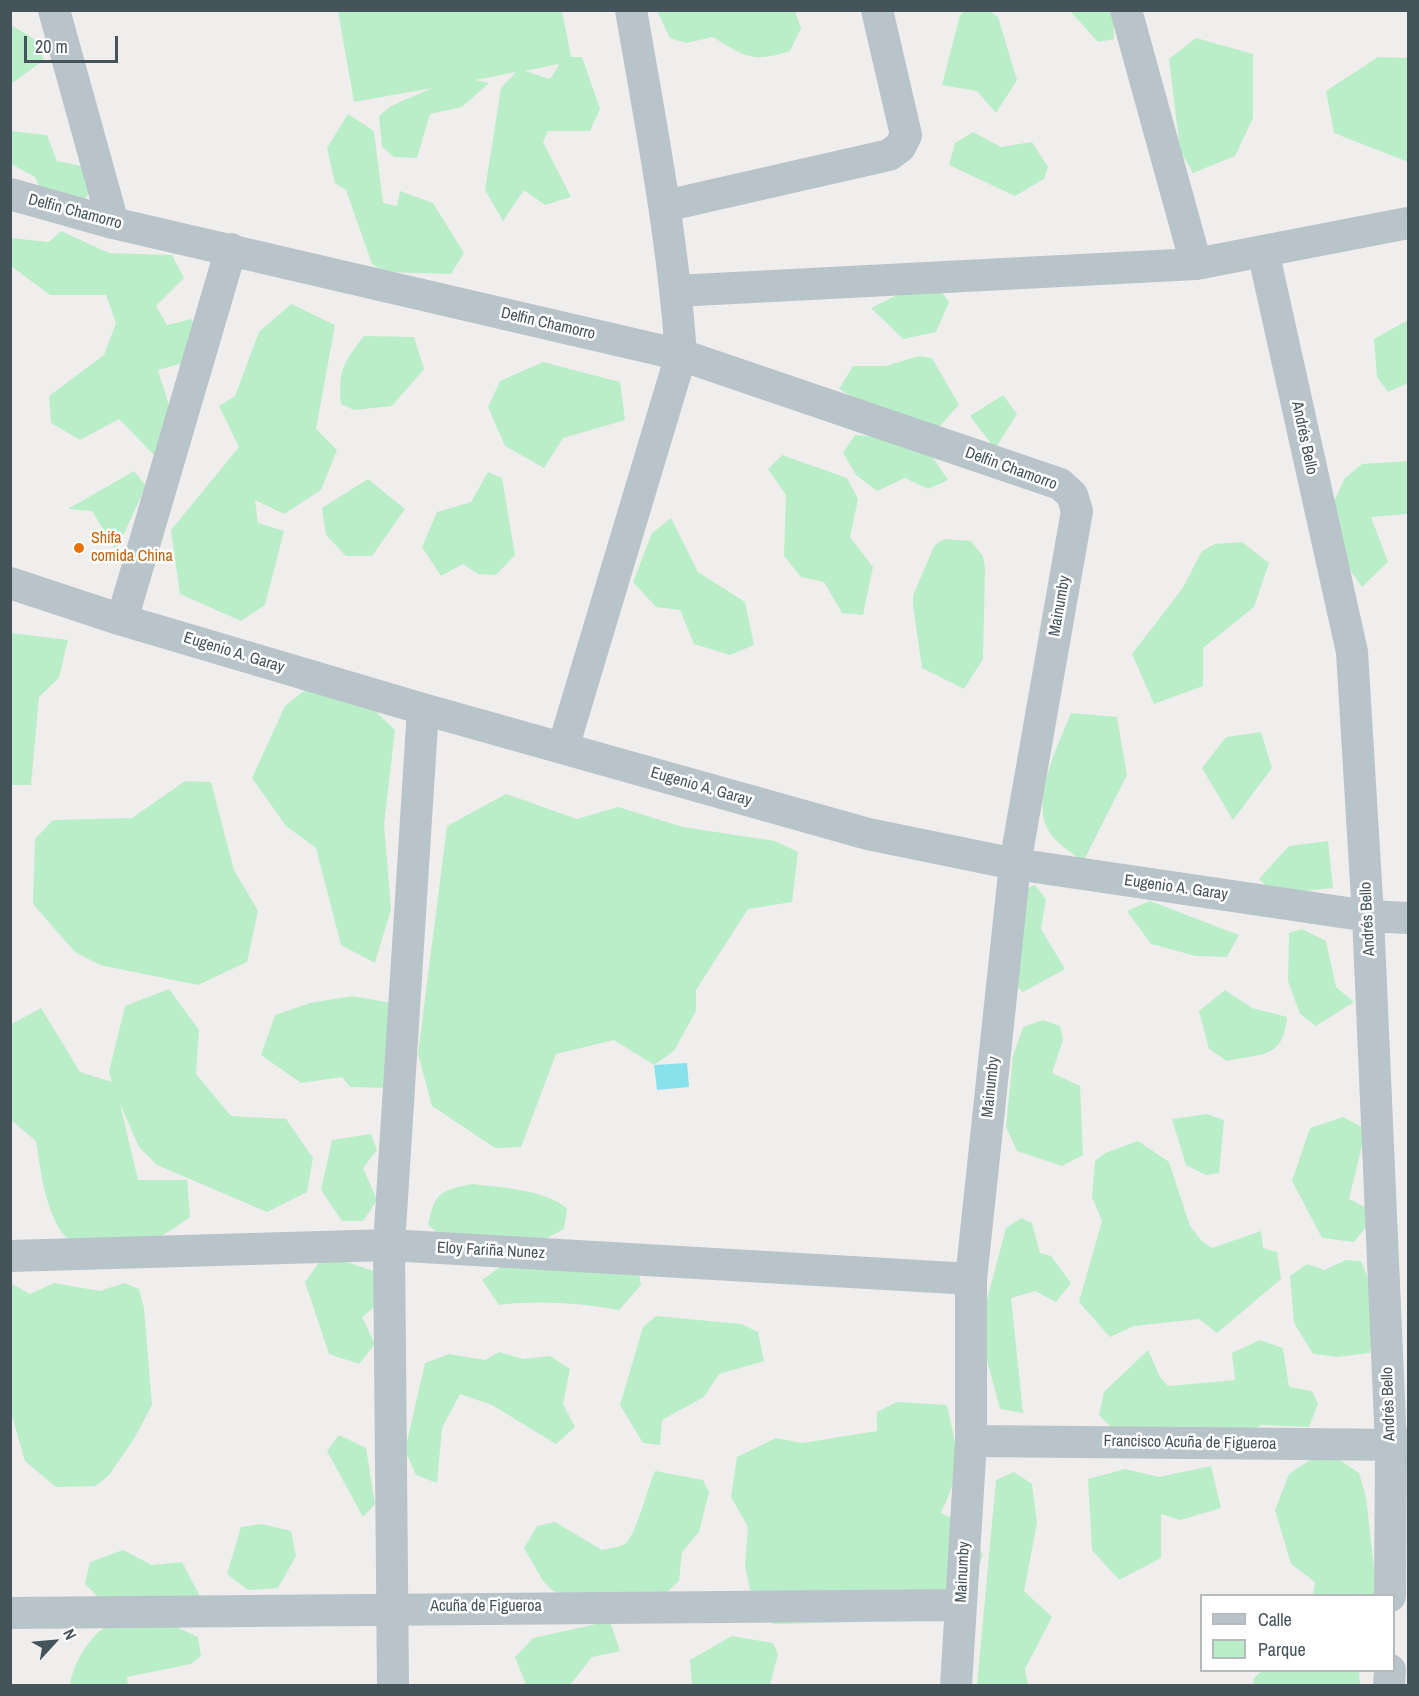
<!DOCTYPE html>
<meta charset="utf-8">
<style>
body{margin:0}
#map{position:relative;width:1419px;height:1696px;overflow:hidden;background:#f0eded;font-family:"Archivo Narrow",sans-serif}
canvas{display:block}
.frame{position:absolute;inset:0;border:12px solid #45535a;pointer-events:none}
.legend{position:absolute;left:1200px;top:1594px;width:195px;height:78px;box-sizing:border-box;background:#fff;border:2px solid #b5babd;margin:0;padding:8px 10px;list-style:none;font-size:18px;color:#45535a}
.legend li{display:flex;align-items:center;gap:12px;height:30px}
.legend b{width:30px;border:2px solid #b5babd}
.north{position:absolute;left:24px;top:1612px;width:60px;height:60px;-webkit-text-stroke:4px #fff;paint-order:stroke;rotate:64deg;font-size:16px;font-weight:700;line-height:24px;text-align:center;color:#45535a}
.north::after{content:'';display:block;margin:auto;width:21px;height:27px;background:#45535a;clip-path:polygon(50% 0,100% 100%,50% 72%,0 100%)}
.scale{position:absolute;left:24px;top:36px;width:94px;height:27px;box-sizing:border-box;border:3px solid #45535a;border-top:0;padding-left:8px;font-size:18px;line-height:21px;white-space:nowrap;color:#45535a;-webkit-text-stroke:4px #fff;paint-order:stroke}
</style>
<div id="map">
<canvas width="1419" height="1696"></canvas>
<div class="frame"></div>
<ul class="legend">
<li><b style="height:8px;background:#b8c4ca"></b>Calle</li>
<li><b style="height:16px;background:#baeec8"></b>Parque</li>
</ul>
<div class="north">N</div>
<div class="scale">20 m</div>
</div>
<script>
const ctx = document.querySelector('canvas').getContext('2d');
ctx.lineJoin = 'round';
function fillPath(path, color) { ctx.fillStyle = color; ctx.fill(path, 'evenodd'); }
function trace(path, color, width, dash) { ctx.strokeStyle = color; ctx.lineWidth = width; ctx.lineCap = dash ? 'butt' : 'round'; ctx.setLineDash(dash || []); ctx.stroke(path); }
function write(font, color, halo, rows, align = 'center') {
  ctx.font = font + ' "Archivo Narrow",sans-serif'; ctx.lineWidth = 5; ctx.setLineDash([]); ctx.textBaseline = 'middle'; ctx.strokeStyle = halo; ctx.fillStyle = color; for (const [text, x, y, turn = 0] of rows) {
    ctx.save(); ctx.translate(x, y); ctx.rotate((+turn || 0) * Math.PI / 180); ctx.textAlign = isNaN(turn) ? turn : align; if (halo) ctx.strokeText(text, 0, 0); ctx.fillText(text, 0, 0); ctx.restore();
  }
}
fillPath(new Path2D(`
 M 988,10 L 998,17 L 1017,80 L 996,113 L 977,91 L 942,85 L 960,15 L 964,11 Z
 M 338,11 L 562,11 L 571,57 L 582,57 L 600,109 L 590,131 L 548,131 L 543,142 L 571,197 L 545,205 L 524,190 L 503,221 L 485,190 L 501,88 L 516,72 L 475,80 L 489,83 L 462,107 L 430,114 L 417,158 L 394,157 L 382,147 L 379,116 L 391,106 L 432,88 L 354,102 ZM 559,65 L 550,79 L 525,71 L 558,64 Z
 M 657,11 L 795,11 L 801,28 L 790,51 C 753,63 745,57 713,37 L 686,43 L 670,38 Z
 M 1070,11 L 1113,11 L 1114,39 L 1098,42 Z
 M 11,25 L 34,39 L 44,60 L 11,84 Z
 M 1196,38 L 1253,54 L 1253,118 L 1235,156 L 1193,173 L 1180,150 L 1169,59 Z
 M 1378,57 L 1408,58 L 1408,162 L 1334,133 L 1326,91 Z
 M 348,114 L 374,131 L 383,203 L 397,206 L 400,191 L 433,203 L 464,253 L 451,274 L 385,272 L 372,264 L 346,190 L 335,183 L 327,148 Z
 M 11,131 L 47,135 L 57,161 L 86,167 L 94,185 L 81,205 L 46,200 L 35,177 L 11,164 Z
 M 973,132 L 1001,147 L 1032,142 L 1048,167 L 1044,179 L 1015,196 L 949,165 L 955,143 Z
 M 61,231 L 109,253 L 172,255 L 184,278 L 156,306 L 167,325 L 192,319 L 196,335 L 191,361 L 158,370 L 171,412 L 154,455 L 119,419 L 80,440 L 51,423 L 49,396 L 104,355 L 116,323 L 106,295 L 50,295 L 11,266 L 10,238 L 49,242 Z
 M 941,291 L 949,302 L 936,332 L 903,339 L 871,308 L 901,293 Z
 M 291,304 L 335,325 L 316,429 L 337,450 L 321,490 L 284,514 L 255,500 L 258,523 L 284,531 L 265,605 L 241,621 L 180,594 L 171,530 L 239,447 L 219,406 L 235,396 L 259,332 Z
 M 1408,320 L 1408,383 L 1388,392 L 1377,377 L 1374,339 Z
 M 364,336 L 414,337 L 424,369 L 392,406 L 354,410 L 341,404 C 338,370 343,363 364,336 Z
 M 919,356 L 932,358 L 959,405 L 935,431 L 898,423 L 839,389 L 853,366 L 886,366 Z
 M 543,362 L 620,382 L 625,420 L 563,438 L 544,468 L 505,446 L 488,407 L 500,381 Z
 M 1003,395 L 1017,414 L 995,449 L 970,416 Z
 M 855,435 L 921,440 L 948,480 L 928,489 L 905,478 L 877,491 L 856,475 L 843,453 Z
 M 782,455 L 847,478 L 858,499 L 850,537 L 873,567 L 863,615 L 842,613 L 824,582 L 801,577 L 784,556 L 786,495 L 768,469 Z
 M 1408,461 L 1408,514 L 1371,517 L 1388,562 L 1362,587 L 1336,550 L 1330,509 L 1345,478 L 1362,464 Z
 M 134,471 L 146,486 L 116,551 L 92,511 L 68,509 Z
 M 488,472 L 502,478 L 515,555 L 496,575 L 478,574 L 463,564 L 441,576 L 422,547 L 437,512 L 471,502 Z
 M 368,479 L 405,509 L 372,556 L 346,556 L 326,535 L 322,508 Z
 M 671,518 L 698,572 L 745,602 L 754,645 L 730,655 L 694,644 L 680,610 L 656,607 L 633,582 L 652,533 Z
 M 944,539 L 971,541 L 983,556 L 985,568 L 983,659 L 964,689 L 922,668 L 913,605 L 913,596 L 934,546 Z
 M 1242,542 L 1269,563 L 1254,607 L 1203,648 L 1203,686 L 1154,704 L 1132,654 L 1182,589 L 1202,551 L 1215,544 Z
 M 11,633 L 68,640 L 59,678 L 39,697 L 31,785 L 11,785 Z
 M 310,686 L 361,697 L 395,730 L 384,825 L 391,909 L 375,963 L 341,945 L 316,848 L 286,826 L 252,778 L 285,706 Z
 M 1071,713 L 1117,717 L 1127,775 L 1083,862 C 1073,853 1054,842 1048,830 C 1031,798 1059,743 1071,713 Z
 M 1261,732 L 1272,768 L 1233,820 L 1202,768 L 1226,737 Z
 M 185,781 L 211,782 L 234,870 L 258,911 L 247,962 L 198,985 L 100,965 L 75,952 L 33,904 L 35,839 L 53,820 L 132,818 Z
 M 506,794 L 577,819 L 618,807 L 683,827 L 775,841 L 798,852 L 792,902 L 748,909 L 696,990 L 696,1011 L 674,1051 L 654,1065 L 614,1040 L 556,1054 L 521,1147 L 495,1148 L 432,1106 L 418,1054 L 447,826 Z
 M 1328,841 L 1333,888 L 1276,894 L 1259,879 L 1289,846 Z
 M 1035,885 L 1046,899 L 1041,929 L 1065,969 L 1023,992 L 1011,981 L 1017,893 Z
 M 1150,901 L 1239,935 L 1227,957 L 1196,956 L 1151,944 L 1127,911 Z
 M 1302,929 L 1326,941 L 1336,987 L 1354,1002 L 1316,1026 L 1300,1014 L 1288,981 L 1289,933 Z
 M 169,989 L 199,1030 L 196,1074 L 231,1116 L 286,1119 L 313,1158 L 307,1192 L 267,1212 L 157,1165 L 139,1147 L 120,1104 L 138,1180 L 187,1180 L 190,1217 C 157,1241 117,1266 77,1243 C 72,1240 65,1237 62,1233 C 44,1205 41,1172 36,1141 L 11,1120 L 10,1025 L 41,1008 L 80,1072 L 112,1082 L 109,1072 L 125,1006 Z
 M 1225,990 L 1252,1008 L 1287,1017 C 1283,1059 1263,1053 1227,1061 L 1209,1049 L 1199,1011 Z
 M 352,996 L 404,1005 L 394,1088 L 350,1087 L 342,1077 L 301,1083 L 261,1055 L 275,1015 L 310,1003 Z
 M 1043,1020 L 1060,1026 L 1063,1040 L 1052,1073 L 1080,1086 L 1083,1155 L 1062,1166 L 1017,1151 L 1006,1127 L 1013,1056 L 1023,1027 Z
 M 1207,1114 L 1224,1120 L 1219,1173 L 1206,1175 L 1186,1165 L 1172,1119 Z
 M 1343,1117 L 1366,1129 L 1349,1199 L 1369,1209 L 1370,1222 L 1354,1242 L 1322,1238 L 1292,1181 L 1310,1128 Z
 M 371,1134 L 377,1150 L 363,1168 L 377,1200 L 363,1221 L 342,1221 L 321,1190 L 332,1140 Z
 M 1138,1141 L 1169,1162 L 1190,1226 L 1202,1241 L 1212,1248 L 1261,1231 L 1263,1248 L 1277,1252 L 1281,1279 L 1217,1333 L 1199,1319 L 1134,1326 L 1110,1337 L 1079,1302 L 1102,1221 L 1092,1197 L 1095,1161 L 1105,1153 Z
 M 472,1184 C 498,1187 549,1190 567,1209 L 564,1229 L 535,1244 L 453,1246 L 428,1225 C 435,1192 439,1191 472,1184 Z
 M 1021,1218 L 1032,1223 L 1040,1253 L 1051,1256 L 1071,1283 L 1056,1302 L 1035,1291 L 1011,1298 L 1023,1413 L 1000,1409 L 979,1330 L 1006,1228 Z
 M 335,1258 L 380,1273 L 384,1299 L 362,1317 L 375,1344 L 359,1364 L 329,1354 L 305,1282 L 320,1261 Z
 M 510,1260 L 639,1273 L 641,1285 L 619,1310 C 578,1303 540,1300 499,1305 L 482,1280 Z
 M 1346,1260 L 1361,1261 L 1376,1298 L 1370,1353 L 1337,1357 L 1313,1354 L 1294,1323 L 1290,1276 L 1307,1264 L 1324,1270 Z
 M 10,1283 L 30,1294 L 54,1283 L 100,1291 L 124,1283 L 139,1289 L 144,1308 L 152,1405 L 134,1439 L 109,1475 L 96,1486 L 56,1487 L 25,1461 L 11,1413 Z
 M 656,1316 L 741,1324 L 758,1332 L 764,1361 L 719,1374 L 704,1397 L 662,1420 L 660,1445 L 643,1443 L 620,1405 L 643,1327 Z
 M 1260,1340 L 1283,1348 L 1289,1387 L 1312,1391 L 1318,1404 L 1309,1427 L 1261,1425 L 1213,1456 C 1174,1449 1126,1448 1099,1415 L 1104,1392 L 1148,1350 L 1160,1377 L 1168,1386 L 1235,1380 L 1232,1353 Z
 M 499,1352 L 523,1359 L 550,1356 L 570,1369 L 563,1404 L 575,1427 L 556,1444 L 492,1405 L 460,1394 L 442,1428 L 437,1483 L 416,1475 L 405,1450 L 425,1363 L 449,1354 L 485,1360 Z
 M 897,1402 L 947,1405 C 958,1457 964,1464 941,1513 L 971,1527 L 983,1555 L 975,1576 L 909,1613 L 862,1622 L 773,1624 L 753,1603 L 745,1566 L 748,1527 L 731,1497 L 737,1457 L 776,1438 L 802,1443 L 877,1431 L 877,1412 Z
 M 339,1435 L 366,1448 L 375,1504 L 363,1517 L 327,1451 Z
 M 1325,1450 L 1359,1473 L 1366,1497 L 1377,1595 L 1313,1595 L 1315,1582 L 1291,1564 L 1275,1510 L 1289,1474 Z
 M 1211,1466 L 1221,1508 L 1180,1520 L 1161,1514 L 1161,1558 L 1119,1580 L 1092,1550 L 1088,1479 L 1125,1469 L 1159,1477 Z
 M 655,1471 L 703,1480 L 709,1492 L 699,1532 L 682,1552 L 679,1581 L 654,1604 L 622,1614 L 553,1591 L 543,1581 L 524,1548 L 537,1526 L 555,1522 L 602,1550 C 609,1548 619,1547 625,1544 C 635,1538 648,1486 655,1471 Z
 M 1014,1472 L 1032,1484 L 1037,1523 L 1024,1591 L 1052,1617 L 1025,1669 L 1028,1685 L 977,1685 L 996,1480 Z
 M 262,1524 L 291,1531 L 296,1556 L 278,1588 L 248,1590 L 227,1574 L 241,1527 Z
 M 123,1550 L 152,1565 L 182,1562 L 201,1598 L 108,1607 L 85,1584 L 90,1562 Z
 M 163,1621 L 198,1637 L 201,1656 L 191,1664 L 127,1677 L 128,1685 L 70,1686 C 72,1664 93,1629 115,1622 C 128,1618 149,1622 163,1621 Z
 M 610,1621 L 620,1651 L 592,1657 L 570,1685 L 526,1685 L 515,1657 L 533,1638 Z
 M 732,1636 L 773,1643 L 778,1654 L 770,1685 L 692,1685 L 690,1660 Z
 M 1262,1671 L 1359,1671 L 1360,1685 L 1253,1685 L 1254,1678 Z`), '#baeec8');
fillPath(new Path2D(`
 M 687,1063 L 689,1087 L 657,1090 L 654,1065 Z`), '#87e2ec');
trace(new Path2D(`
 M 54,10 L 113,223
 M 1126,10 L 1196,264
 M 10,194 L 113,223 L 681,355 L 1060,484 L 1072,495 L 1077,511 L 1015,864 L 971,1279 L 971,1441 L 956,1686
 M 665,206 L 889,155 L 900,147 L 906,135 L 877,10
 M 1263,251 L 1352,652 L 1368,916 L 1391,1445 L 1390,1596
 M 676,291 L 1196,264 L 1408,223
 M 10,583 L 122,620 L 423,709 L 868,834 L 1015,864 L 1368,916 L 1408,918
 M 122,620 L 231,249
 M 563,748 L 681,355 C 673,239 651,125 631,10
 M 10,1256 L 389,1245 L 971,1279
 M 971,1441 L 1408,1445
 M 10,1613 L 961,1605
 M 393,1686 L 389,1245 L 423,709
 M 1389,1686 L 1390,1670`), '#b8c4ca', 32);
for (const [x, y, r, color] of [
 [79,548,6,"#e8710a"]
]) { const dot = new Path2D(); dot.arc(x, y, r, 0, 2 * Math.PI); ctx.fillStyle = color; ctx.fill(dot); trace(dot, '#fff', 2); }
write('16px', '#45535a', '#fff', [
 ["Delfin Chamorro",75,212,15],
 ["Delfin Chamorro",548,324,13],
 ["Andrés Bello",1304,438,78],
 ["Delfin Chamorro",1011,469,20],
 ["Mainumby",1060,606,-80],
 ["Eugenio A. Garay",234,653,17],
 ["Eugenio A. Garay",701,787,16],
 ["Eugenio A. Garay",1176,888,8],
 ["Andrés Bello",1368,919,-93],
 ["Mainumby",991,1087,-84],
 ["Eloy Fariña Nunez",491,1251,3],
 ["Andrés Bello",1389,1404,-92],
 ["Francisco Acuña de Figueroa",1190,1443,1],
 ["Mainumby",963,1572,-87],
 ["Acuña de Figueroa",486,1607]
]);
write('16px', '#c56008', '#fff', [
 ["Shifa",91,539],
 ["comida China",91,557]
], 'left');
</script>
